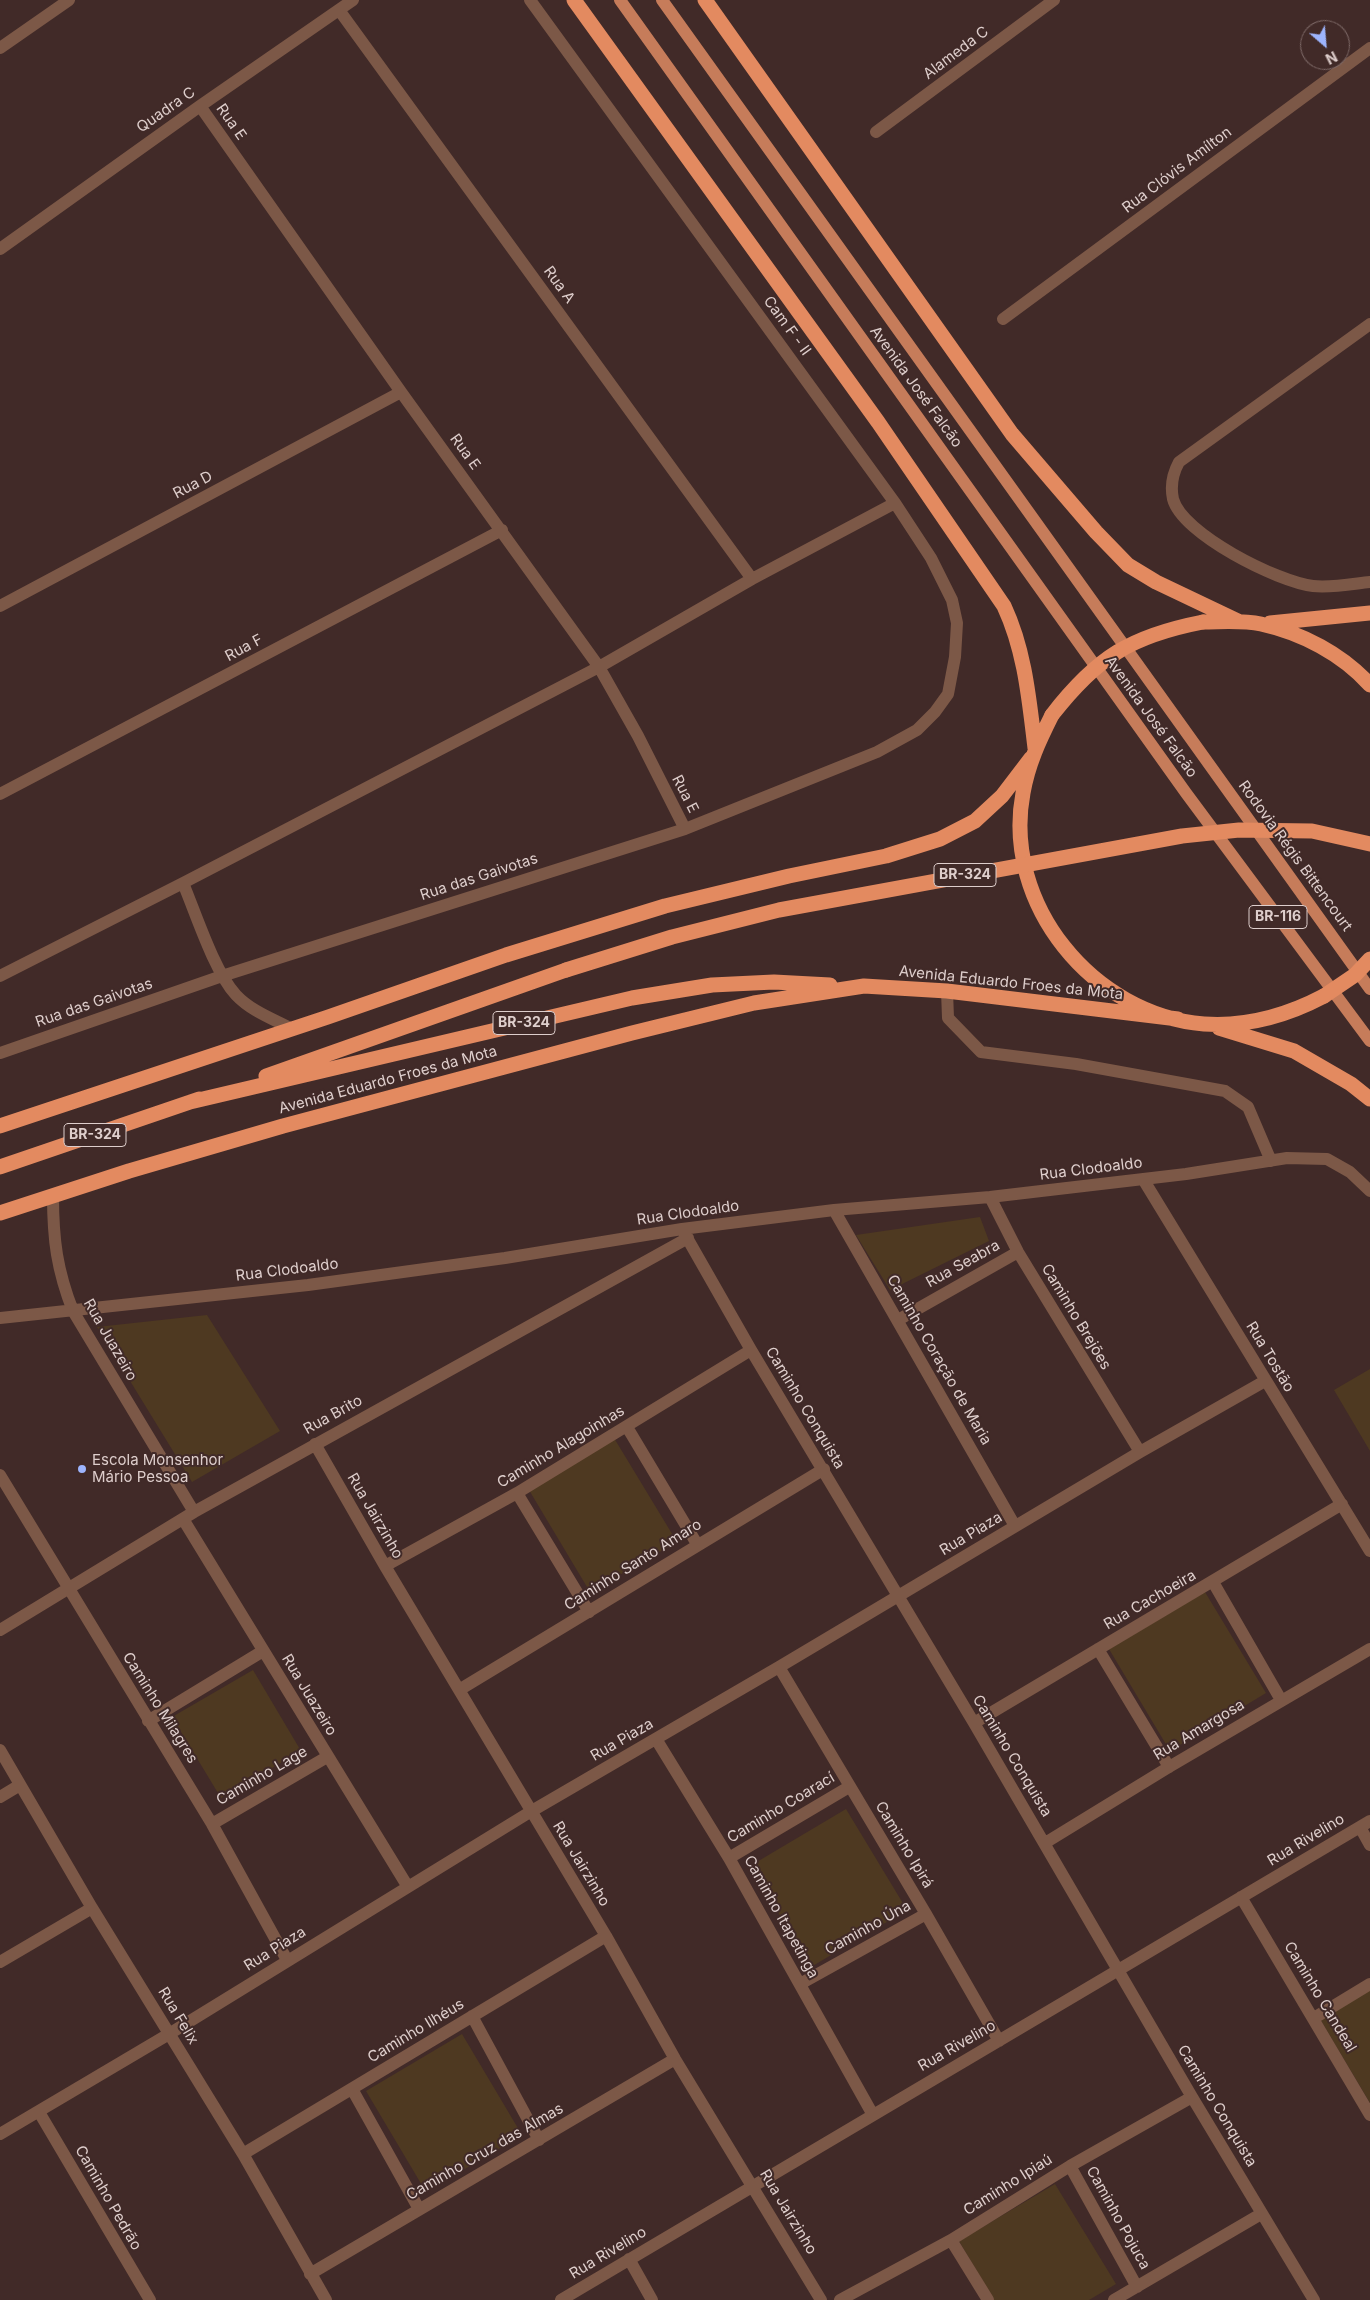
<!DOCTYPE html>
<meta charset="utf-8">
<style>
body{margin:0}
#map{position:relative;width:1370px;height:2300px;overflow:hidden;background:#412a28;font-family:Inter,sans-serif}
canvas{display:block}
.north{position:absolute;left:1300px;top:20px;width:50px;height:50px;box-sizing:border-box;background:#412a28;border:1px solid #806c6a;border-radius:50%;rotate:153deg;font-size:14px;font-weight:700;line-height:20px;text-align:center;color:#dececc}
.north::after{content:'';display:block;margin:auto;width:18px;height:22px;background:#9db4fd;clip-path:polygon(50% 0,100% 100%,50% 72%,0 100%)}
</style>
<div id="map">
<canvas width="1370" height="2300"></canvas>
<div class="north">N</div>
</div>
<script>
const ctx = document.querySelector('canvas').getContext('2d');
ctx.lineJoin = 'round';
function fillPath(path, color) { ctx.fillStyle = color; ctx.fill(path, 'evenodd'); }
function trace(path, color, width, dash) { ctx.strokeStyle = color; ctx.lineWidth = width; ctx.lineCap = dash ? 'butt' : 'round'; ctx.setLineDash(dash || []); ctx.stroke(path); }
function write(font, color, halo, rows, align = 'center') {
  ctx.font = font + ' Inter,sans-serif'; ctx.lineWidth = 4; ctx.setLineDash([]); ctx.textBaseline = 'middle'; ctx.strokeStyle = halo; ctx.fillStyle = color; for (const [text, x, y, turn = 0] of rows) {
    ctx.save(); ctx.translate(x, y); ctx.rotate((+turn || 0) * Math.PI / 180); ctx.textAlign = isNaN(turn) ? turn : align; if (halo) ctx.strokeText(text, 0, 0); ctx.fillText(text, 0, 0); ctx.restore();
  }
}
fillPath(new Path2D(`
 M 980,1217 L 989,1241 L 890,1290 L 856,1235 Z
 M 207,1315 L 280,1431 L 192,1482 L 97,1327 Z
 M 1370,1369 L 1370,1451 L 1334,1390 Z
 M 614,1438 L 677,1542 L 590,1592 L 529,1490 Z
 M 1205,1592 L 1266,1693 L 1170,1751 L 1109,1649 Z
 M 253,1670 L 301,1751 L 221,1798 L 172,1717 Z
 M 846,1809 L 907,1910 L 811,1967 L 750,1866 Z
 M 1370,1989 L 1370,2103 L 1320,2019 Z
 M 462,2034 L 522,2135 L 426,2192 L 366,2091 Z
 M 1055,2184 L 1116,2284 L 1089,2300 L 994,2300 L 959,2241 Z`), '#4e3921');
trace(new Path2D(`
 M 339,10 L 752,579
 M 0,48 L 69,0
 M 200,106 L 401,392 L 599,667 L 638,736 L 685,829
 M 876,132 L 1054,0
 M 0,249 L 200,106 L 353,0
 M 1003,319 L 1370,48
 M 1370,324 L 1179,462 C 1173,473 1170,485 1173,499 C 1182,534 1278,582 1313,586 C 1331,588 1352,584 1370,582
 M 0,606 L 401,392
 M 0,794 L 502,530
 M 183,883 C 196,914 214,971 236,995 C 251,1011 273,1019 292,1029
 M 0,976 L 183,883 L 599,667 L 752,579 L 895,503
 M 947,991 L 948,1018 L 981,1052 L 1076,1064 L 1225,1091 L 1248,1107 L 1271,1161
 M 0,1053 L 222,976 L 685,829 L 877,752 L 917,730 L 935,712 L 948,694 L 955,657 L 957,623 L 952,600 L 931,558 L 895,503 L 530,0
 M 1143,1179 L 1370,1551
 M 53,1196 C 53,1240 57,1270 73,1311 L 194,1512
 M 990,1197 L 1018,1252 L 1140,1452
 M 834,1210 L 1015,1526
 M 682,1229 L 751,1350 L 974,1723 L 1192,2097 L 1314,2300
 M 0,1318 L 308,1285 L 505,1258 L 682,1229 L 834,1210 L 990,1197 L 1186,1174 L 1287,1158 L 1327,1159 L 1350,1172 L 1370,1191
 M 898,1320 L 1018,1252
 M 627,1427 L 697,1544
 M 315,1444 L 385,1566 L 606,1936 L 675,2059 L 821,2300
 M 0,1475 L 212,1824 L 287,1960
 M 517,1493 L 589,1612
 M 183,1519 L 408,1887
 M 385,1566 L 517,1493 L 751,1350
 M 1213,1582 L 1281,1700
 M 0,1630 L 194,1512 L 688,1238
 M 1098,1649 L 1169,1767
 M 779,1667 L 926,1914 L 999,2041
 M 459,1690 L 824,1469
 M 148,1721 L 263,1651
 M 974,1723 L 1342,1504
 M 656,1739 L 729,1858 L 873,2115
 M 0,1750 L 92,1908 L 243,2154 L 326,2300
 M 0,1797 L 20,1785
 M 212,1824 L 327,1757
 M 1360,1827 L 1370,1845
 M 1045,1843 L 1169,1767 L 1370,1649
 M 729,1858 L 849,1787
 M 1241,1897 L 1370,2115
 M 0,1962 L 92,1908
 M 800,1984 L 926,1914
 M 472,2016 L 539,2140
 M 1314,2018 L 1370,1984
 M 352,2089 L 419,2209
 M 39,2112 L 150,2300
 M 0,2134 L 169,2034 L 530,1812 L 779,1667 L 1140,1452 L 1265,1381
 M 243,2154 L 606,1936
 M 1070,2166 L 1137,2287
 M 951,2240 L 988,2300
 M 629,2259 L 652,2300
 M 310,2274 L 675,2059
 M 561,2300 L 1370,1821
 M 840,2300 L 951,2240 L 1070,2166 L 1192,2097
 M 1114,2300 L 1261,2214`), '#7c5847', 12);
trace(new Path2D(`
 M 620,0 L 1186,793 L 1370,1041
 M 662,0 L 1370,989`), '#c67c5a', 12);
trace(new Path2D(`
 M 574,0 L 878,422 L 1004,606 C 1025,651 1029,699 1035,748
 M 705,0 L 1012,434 L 1096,532 L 1128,565 L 1156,582 L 1240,622
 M 1203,622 C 1222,622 1242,620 1261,624 C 1302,633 1342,654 1370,685
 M 1270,623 L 1370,613
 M 1052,715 C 1039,741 1028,764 1023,793 C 1002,904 1093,1015 1204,1024 C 1247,1027 1286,1016 1324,996
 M 1219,1028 L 1294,1051 L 1351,1084 L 1370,1099
 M 266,1076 L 566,970
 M 190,1102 L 632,998 L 712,985 L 774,982 L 830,985
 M 0,1126 L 328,1017 L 506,955 L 665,906 L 789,876 L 886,856 L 940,839 L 975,821 L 1002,796 L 1031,758
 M 0,1167 L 199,1099
 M 0,1213 L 129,1171 L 283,1126 L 632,1033 L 754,1003 L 864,986 L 947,991 L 1178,1019`), '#e38a60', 15);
trace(new Path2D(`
 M 1052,715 C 1097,657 1131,636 1203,622
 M 566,970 L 672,937 L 779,910 L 1182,836 L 1239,830 L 1312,831 L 1370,844
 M 1324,996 L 1355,975 L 1370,959`), '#e38a60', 15);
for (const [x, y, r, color] of [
 [82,1469,5,"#9db4fd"]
]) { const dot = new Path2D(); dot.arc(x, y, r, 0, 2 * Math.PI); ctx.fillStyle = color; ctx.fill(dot); trace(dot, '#412a28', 2); }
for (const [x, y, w] of [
 [965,875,62],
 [1278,917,58],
 [524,1023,62],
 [95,1135,62]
]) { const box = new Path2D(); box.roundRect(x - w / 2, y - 11.5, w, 23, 4); ctx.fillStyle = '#412a28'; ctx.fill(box); trace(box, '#dececc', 1); }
write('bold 14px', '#dececc', null, [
 ["BR-324",965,875],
 ["BR-116",1278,917],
 ["BR-324",524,1023],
 ["BR-324",95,1135]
]);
write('15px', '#dececc', '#412a28', [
 ["Alameda C",956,53,-37],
 ["Quadra C",166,110,-35],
 ["Rua E",231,122,55],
 ["Rua Clóvis Amílton",1177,170,-37],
 ["Rua A",559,285,54],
 ["Cam F - II",787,326,54],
 ["Avenida José Falcão",916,387,54],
 ["Rua E",465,452,54],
 ["Rua D",193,485,-28],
 ["Rua F",244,648,-28],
 ["Avenida José Falcão",1151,717,54],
 ["Rua E",685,794,63],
 ["Rodovia Régis Bittencourt",1295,856,54],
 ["Rua das Gaivotas",479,877,-18],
 ["Avenida Eduardo Froes da Mota",1011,983,6],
 ["Rua das Gaivotas",94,1003,-19],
 ["Avenida Eduardo Froes da Mota",388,1080,-15],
 ["Rua Clodoaldo",1091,1169,-7],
 ["Rua Clodoaldo",688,1213,-8],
 ["Rua Seabra",963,1264,-29],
 ["Rua Clodoaldo",287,1270,-7],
 ["Caminho Brejões",1076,1317,59],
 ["Rua Juazeiro",110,1340,60],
 ["Rua Tostão",1270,1357,59],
 ["Caminho Coração de Maria",939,1360,60],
 ["Caminho Conquista",805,1408,59],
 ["Rua Brito",333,1415,-29],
 ["Caminho Alagoinhas",561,1447,-31],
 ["Rua Jairzinho",375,1516,60],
 ["Rua Piaza",971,1534,-31],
 ["Caminho Santo Amaro",633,1565,-32],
 ["Rua Cachoeira",1150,1600,-30],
 ["Rua Juazeiro",309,1695,59],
 ["Caminho Milagres",160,1708,58],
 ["Rua Amargosa",1199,1730,-31],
 ["Rua Piaza",622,1740,-30],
 ["Caminho Conquista",1012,1756,59],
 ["Caminho Lage",262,1776,-30],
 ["Caminho Coarací",781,1808,-31],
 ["Rua Rivelino",1306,1840,-31],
 ["Caminho Ipirá",904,1845,59],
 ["Rua Jairzinho",581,1864,59],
 ["Caminho Itapetinga",781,1917,61],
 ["Caminho Úna",868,1928,-29],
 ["Rua Piaza",275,1949,-32],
 ["Caminho Candeal",1320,1997,59],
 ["Rua Felix",178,2016,59],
 ["Caminho Ilhéus",416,2031,-31],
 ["Rua Rivelino",957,2046,-30],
 ["Caminho Conquista",1217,2106,59],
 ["Caminho Cruz das Almas",485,2152,-30],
 ["Caminho Ipiaú",1008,2185,-32],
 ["Caminho Pedrão",108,2198,60],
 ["Rua Jairzinho",788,2212,59],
 ["Caminho Pojuca",1118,2218,61],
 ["Rua Rivelino",608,2253,-31]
]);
write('15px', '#dececc', '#412a28', [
 ["Escola Monsenhor",92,1460],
 ["Mário Pessoa",92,1477]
], 'left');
</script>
